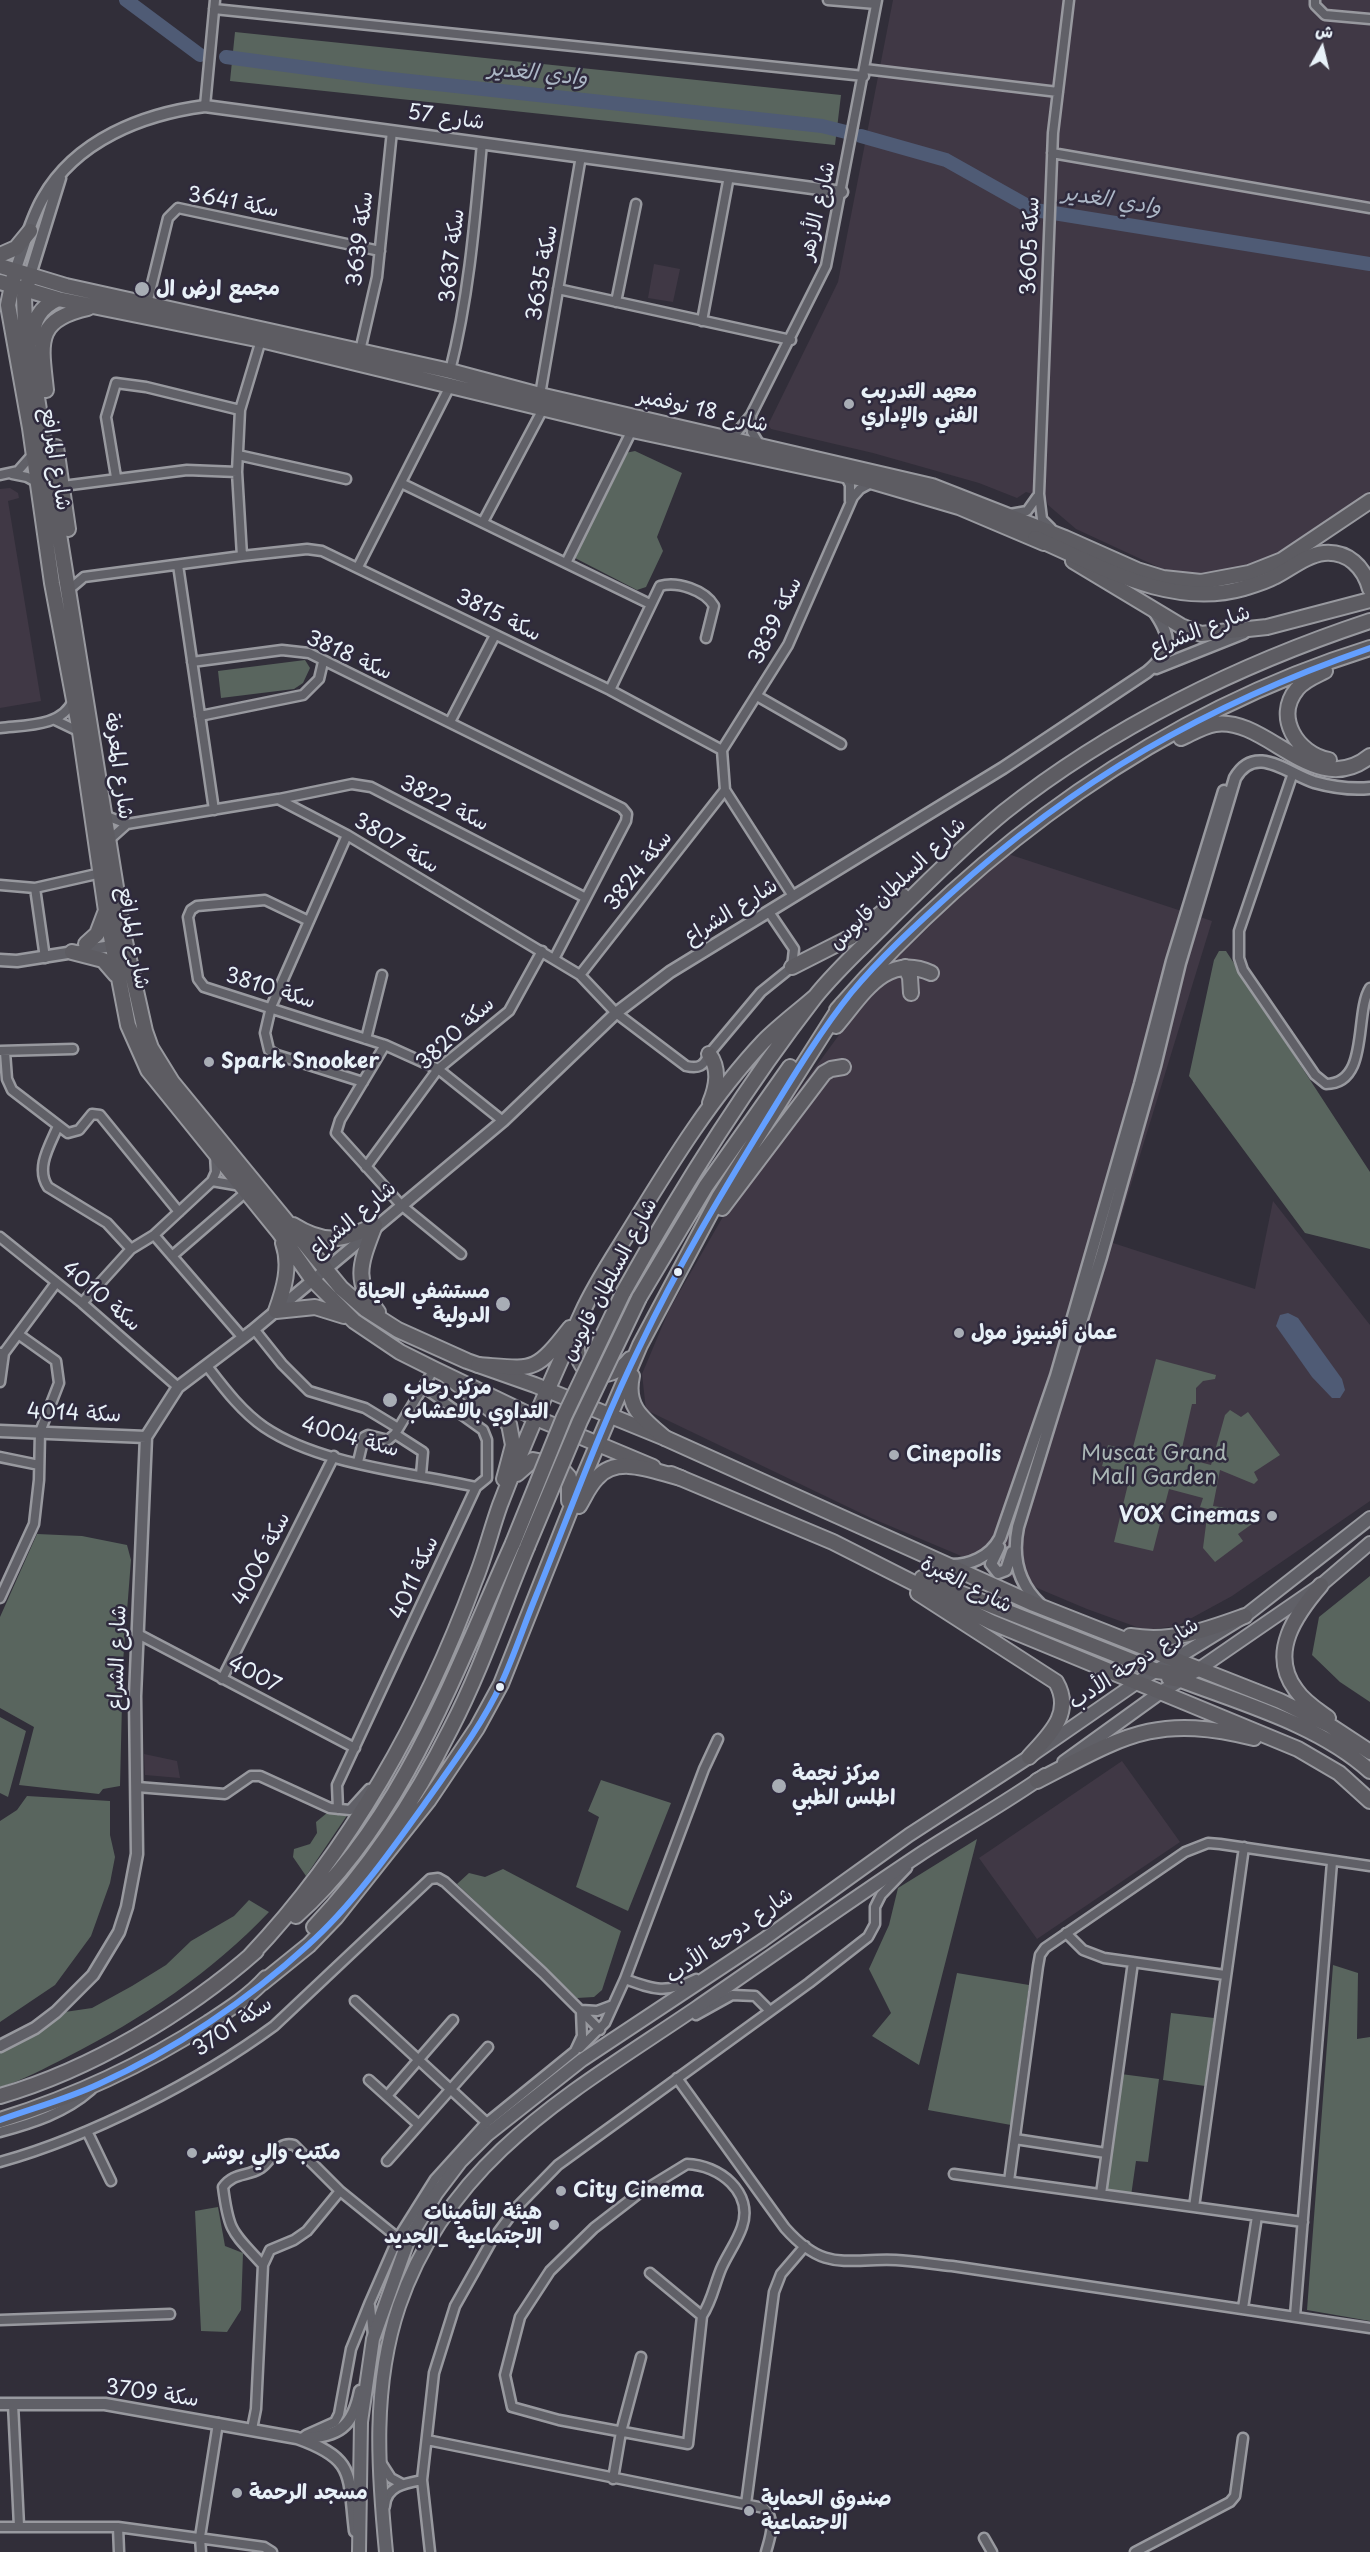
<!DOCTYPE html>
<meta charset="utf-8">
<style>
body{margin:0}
#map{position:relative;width:1370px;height:2552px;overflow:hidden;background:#312e39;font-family:"Playpen Sans","Playpen Sans Arabic",sans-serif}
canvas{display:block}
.north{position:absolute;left:1292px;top:18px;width:60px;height:60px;-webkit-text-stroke:4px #2f2a3d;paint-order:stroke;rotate:8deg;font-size:16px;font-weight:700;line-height:24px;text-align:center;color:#e8f1f8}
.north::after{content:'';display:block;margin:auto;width:21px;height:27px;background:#e8f1f8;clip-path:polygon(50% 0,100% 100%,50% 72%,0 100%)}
</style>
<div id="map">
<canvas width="1370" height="2552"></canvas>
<div class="north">ش</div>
</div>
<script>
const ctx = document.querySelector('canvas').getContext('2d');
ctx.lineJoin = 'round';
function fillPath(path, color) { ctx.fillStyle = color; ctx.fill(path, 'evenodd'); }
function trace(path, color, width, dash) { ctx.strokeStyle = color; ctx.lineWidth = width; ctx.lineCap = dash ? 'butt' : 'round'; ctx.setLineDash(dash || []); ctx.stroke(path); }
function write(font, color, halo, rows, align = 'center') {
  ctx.font = font + ' "Playpen Sans","Playpen Sans Arabic",sans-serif'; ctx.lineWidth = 5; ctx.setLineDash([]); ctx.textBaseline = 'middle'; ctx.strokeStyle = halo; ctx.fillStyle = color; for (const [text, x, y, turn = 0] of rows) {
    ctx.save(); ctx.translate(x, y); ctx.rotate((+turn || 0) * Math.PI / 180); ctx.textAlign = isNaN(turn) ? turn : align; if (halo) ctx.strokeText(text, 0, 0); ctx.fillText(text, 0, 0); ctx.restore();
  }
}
fillPath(new Path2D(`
 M 893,0 L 1370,0 L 1370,491 L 1307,539 L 1257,568 L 1207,576 L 1171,573 L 1076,529 L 1048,505 L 1046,498 L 1026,492 L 1017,498 L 979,483 L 873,453 L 771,429 L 768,425 L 838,282 Z
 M 654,264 L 680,269 L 673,302 L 648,298 Z
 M 10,488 L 18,493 L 19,498 L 8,501 L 41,701 L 0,708 L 0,489 Z
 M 1005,853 L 1212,921 L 1113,1243 L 1255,1289 L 1273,1201 L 1370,1325 L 1370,1501 L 1232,1596 L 1177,1626 L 1145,1630 L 1087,1609 L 871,1518 L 646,1410 L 642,1374 L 669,1310 L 787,1106 L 910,938 Z
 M 144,1754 L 177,1761 L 180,1778 L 145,1775 Z
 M 1122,1761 L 1180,1842 L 1037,1939 L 979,1858 Z`), '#403845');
fillPath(new Path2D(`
 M 235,32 L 841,95 L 835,145 L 230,81 Z
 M 635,451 L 682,473 L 657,537 L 663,551 L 646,587 L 637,590 L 575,558 L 576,551 L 625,453 Z
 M 305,660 L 310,668 L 303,683 L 294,689 L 221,698 L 218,671 Z
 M 1219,951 L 1226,951 L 1370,1172 L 1370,1249 L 1305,1233 L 1189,1076 L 1214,960 Z
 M 1156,1359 L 1216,1375 L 1215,1379 L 1203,1381 L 1196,1388 L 1196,1404 L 1192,1404 L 1180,1457 L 1211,1465 L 1225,1415 L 1230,1410 L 1241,1417 L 1248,1412 L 1280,1455 L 1254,1472 L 1258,1480 L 1254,1484 L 1220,1470 L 1213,1506 L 1254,1512 L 1259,1519 L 1238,1534 L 1243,1541 L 1215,1562 L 1203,1548 L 1208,1509 L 1200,1507 L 1203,1498 L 1169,1489 L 1153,1551 L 1114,1542 L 1129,1480 L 1118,1470 L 1102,1466 L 1108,1445 L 1132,1451 Z
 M 37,1534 L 82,1536 L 127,1545 L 131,1560 L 123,1662 L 120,1786 L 103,1789 L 99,1794 L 19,1785 L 34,1727 L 0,1708 L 0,1617 Z
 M 1370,1576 L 1370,1702 L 1340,1682 L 1312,1655 L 1319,1617 Z
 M 0,1717 L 26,1731 L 8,1797 L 0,1793 Z
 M 601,1780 L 671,1803 L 628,1911 L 576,1887 L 599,1817 L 588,1811 Z
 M 27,1796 L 110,1801 L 110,1835 L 115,1857 L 110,1883 L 91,1936 L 55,1985 L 0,2022 L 0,1821 L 17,1810 Z
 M 327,1813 L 348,1814 L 306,1876 L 293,1857 L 294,1849 L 310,1844 L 317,1833 L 316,1822 Z
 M 977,1839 L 919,2065 L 872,2036 L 891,2013 L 869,1969 L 889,1925 L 898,1888 Z
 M 503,1869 L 621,1931 L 602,1990 L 594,1997 L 577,1998 L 457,1884 L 469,1873 L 485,1877 Z
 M 249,1900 L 269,1912 C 211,1973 142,2019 67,2057 C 45,2068 24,2080 0,2087 L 0,2049 L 58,2013 L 92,2008 L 132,1986 L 166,1965 L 191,1941 L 234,1916 Z
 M 1333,1965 L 1358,1973 L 1357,2039 L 1370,2037 L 1370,2321 L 1307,2310 Z
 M 957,1973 L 1029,1985 L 1011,2125 L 928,2110 Z
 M 1171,2013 L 1214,2018 L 1205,2086 L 1163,2080 Z
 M 1121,2074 L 1159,2079 L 1148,2162 L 1136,2161 L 1131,2196 L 1111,2193 L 1106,2186 Z
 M 218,2207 L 225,2246 L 243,2253 L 241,2310 L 227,2332 L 201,2331 L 195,2211 Z`), '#59655e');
fillPath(new Path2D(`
 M 1288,1313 L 1298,1318 L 1342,1379 L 1345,1390 L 1340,1398 L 1332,1398 L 1312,1377 L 1276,1326 L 1280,1315 Z`), '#4f5b75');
trace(new Path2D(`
 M 126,0 L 200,55
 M 226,57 L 382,78 L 822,126 L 846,132
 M 861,136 L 946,160 L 1035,210 L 1370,264`), '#4f5b75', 14);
const minor = new Path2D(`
 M 828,0 L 876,4
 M 1315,0 L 1315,5 L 1325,15 L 1370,19
 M 214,9 L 864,76
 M 865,69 L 1058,92
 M 205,106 L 215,0
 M 1052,153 L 1370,208
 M 558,289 L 791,340
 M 616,302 L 636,204
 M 147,304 L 168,218 L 178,208 L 380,251
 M 702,321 L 729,176
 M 360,351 L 377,277 L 392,131
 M 450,371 C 469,296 475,220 482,143
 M 540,395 L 581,156
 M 751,416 L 752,432 L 760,445
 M 727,439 L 738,431 L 751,415 L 826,266 L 877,0
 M 238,455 L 346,479
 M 12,474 L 27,477 L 38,483
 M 0,475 L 18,471 L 33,454
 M 845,475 L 850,485 L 850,501
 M 116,477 L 106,417 L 116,383 L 146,387 L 240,410
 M 401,483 L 650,604
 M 63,486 L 187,470 L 237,472
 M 1010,514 L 1027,511 L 1037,497
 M 483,522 L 544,407
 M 1051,528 L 1042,519 L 1039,494 L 1053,133 L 1069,0
 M 242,556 L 237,472 L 240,410 L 261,340
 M 566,563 L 632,430
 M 178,565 L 214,810
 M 358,567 L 450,386
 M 70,594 L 71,588 L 84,577 L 242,556 L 307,549 L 322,551 L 610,690 L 722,750 L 725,790 L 793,896
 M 192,662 L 282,650 L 309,653 L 622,808 L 627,814 L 626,821 L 554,959
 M 610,690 L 660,586 C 677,581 705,590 714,606 L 706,638
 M 757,696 L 841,744
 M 200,716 L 303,695 L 319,679 L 323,662
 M 55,720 L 80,732
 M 450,722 L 495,635
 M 0,728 C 24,725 63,727 73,700
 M 722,750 L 788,645 L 853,497 L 860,489 L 873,482
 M 1293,773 L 1239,931 L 1239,958 L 1243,970 L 1315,1075 L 1326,1084 C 1370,1084 1354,1013 1370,988
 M 279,799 L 352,784 L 371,787 L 584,897
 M 104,815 L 127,824 L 278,799 L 347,835 L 580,975 L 616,1013 L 686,1066 C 699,1069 704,1066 709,1054 L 761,992 L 792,967 L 794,949 L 769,912
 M 347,835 L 271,1007 L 265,1033 L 269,1050 L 277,1055 L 363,1082
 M 108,841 L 127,824
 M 0,885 L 35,888 L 101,873
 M 35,888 L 45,958
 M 309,921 L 265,900 L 197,906 L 191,910 L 188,917 L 198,979 L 204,987 L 385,1045 L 438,1069 L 503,1121
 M 580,975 L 725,790
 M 366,1039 L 382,975
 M 385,1045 L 340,1120 L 336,1133 L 401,1205 L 461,1254
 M 0,1051 L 73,1049
 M 5,1052 L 7,1079 L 12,1090 L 68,1133 L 79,1130 L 92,1114 L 100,1115 L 179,1212
 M 58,1126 C 50,1145 35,1168 48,1187 L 107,1223 L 131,1249
 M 366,1167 L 438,1069 L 509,1011 L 542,951
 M 212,1181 L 241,1186
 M 154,1235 L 243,1338
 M 0,1237 L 82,1303 L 178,1387
 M 172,1256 L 246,1192
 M 82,1303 L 131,1249 L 154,1235 L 212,1181 L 216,1172 L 215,1154
 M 254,1329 L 282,1364 L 309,1391 L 365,1408 L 398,1428
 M 0,1353 L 4,1353 L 56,1283
 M 207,1366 C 224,1388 241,1411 264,1427 C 320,1465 409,1472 476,1487
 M 0,1382 L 4,1353
 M 395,1434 L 423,1452 L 421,1475
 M 0,1457 L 39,1465
 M 358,1462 L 364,1437 L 368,1435 L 388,1440 L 395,1434 L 434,1369
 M 0,1598 L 34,1524 L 39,1480 L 40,1432 L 59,1383 L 56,1361 L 18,1334
 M 138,1634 L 355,1748
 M 222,1679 L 334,1456
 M 137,1787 L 225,1794 L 251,1776 L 260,1776 L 330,1808 L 350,1810 L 369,1789
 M 338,1809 L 337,1785 L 476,1487 L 487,1478 L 487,1440 L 483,1430 L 423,1387
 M 1066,1933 L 1083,1950 L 1104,1958 L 1225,1975
 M 625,1979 C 655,1990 666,1994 696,1979
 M 355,2001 L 487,2123
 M 581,2010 L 597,2011 L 613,2005
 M 696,2015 L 732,1995 L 755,1996 L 769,2010
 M 580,2048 L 605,2023 L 625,1979 L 704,1769 L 718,1739
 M 677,2078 L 785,2228 C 825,2273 845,2258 896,2260 C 914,2261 933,2264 952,2266 L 1370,2328
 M 369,2080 L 419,2125
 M 387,2096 L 453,2020
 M 87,2131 L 111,2181
 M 0,2132 C 33,2123 65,2113 91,2090
 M 1015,2139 L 1106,2153
 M 387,2161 L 488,2047
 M 0,2162 C 90,2137 199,2081 274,2026 L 430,1879 L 438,1878 L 445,1882 L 543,1973 L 600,2030
 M 687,2164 C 719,2165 754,2192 742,2227 C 737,2242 727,2255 721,2269 C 714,2286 712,2301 702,2316 L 688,2444 L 559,2420 L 512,2407 L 505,2375 L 520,2317 L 550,2271 L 594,2228 L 638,2194 Z
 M 954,2174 L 1303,2222
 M 1009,2181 L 1038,1966 L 1040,1955 L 1045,1948 L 1185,1852 L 1208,1843 L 1220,1844 L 1370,1866
 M 1101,2194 L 1133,1962
 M 1194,2207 L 1244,1847
 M 263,2265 C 233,2232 229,2234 223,2187 C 234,2172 247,2177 261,2168 C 273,2160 277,2140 294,2145 L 340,2191 L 398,2238
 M 650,2273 L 702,2316
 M 370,2306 L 373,2335
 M 1243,2308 L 1257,2216
 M 1295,2316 L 1332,1862
 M 0,2320 L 170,2314
 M 13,2404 L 19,2526
 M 252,2429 L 256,2409 L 263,2265 L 270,2250 L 294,2240 L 307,2231 L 340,2191
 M 306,2435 L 335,2422 L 339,2414 L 351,2349 L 370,2302 L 398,2238 L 435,2179 L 484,2125 L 575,2051 L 582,2036 L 581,2011
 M 427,2440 L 764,2508 C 777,2521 770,2537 766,2552
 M 382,2464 L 391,2478 L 402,2484
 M 613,2479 L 621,2432 L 641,2357
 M 746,2504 L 774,2292 L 781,2274 L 805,2246
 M 385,2506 C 386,2486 406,2483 422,2480
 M 0,2527 L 118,2527 L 264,2547 L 272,2552
 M 118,2527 L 119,2552
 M 984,2538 L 992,2552
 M 201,2552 L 200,2537 L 218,2423
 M 430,2552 L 422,2480 L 434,2373 L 455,2306 L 491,2242 L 517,2207 L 558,2165 L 809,1983 L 868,1937 L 875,1924 L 875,1907 L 881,1895 L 907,1868
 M 1135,2552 L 1230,2502 L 1235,2496 L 1243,2438`);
const tertiary = new Path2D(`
 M 15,271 C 24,247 30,220 43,198 C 76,140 143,114 205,106 L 842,192
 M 30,275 L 60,178
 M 1156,668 L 1244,633
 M 0,960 L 17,961 L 118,945
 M 0,1431 L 146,1437
 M 999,1547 L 991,1564 L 998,1573 L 1006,1570 L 1012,1552
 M 948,1565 C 969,1566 990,1557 1000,1538 L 1056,1376 L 1140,1084 L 1172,961 L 1224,791
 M 1040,1604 C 1018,1583 1012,1556 1018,1527 L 1101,1257 L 1155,1066 L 1180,963 L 1235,778 C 1255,743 1287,773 1314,782 C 1332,787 1351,790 1370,788
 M 0,2046 L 35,2028 L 56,2012 L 93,1975 L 119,1932 L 127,1907 L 137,1854 L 135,1696 L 146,1437 L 178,1387 L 252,1331 L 503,1121 L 616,1013 L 670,972 L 1003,768 L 1147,672 C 1173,650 1172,637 1153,610
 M 0,2404 L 105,2404 L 297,2438 C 356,2459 348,2474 355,2531
 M 303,2438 C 338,2437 353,2427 360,2391`);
const secondary = new Path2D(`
 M 1064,1762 L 1161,1692 L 1199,1669 L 1321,1585 L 1370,1543
 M 359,2552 L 361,2422 L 373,2339 L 408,2241 L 436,2194 L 461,2161 L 487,2135 L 582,2060 L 763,1940 L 909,1835 L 1029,1757 L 1136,1683 L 1245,1616 L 1370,1518
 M 386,2552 C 378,2470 372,2386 399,2306 C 450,2157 574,2091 696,2008 C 770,1957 844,1905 919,1855 C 960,1828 1004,1804 1045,1775`);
const primary = new Path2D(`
 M 0,255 L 16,248 L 30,231
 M 0,266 L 66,286 L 450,371 L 540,395 L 932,486 L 1065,538 L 1137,570 L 1163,578 L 1201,582 L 1249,573 L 1282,560 L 1370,501
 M 15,271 L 8,305 L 30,428 L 52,583 L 80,732 L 106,911 L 128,1025 L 148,1070 L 279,1232 L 312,1279 L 354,1321 L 400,1352 L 434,1369 L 536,1418 L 653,1467
 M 30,275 L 24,297 L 25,323 L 124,937 L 145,1031 L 151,1048 L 172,1082 L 341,1288 L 365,1309 L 398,1330 L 467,1361 L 535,1385 L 665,1438 L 1034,1604 L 1280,1701 L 1329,1725 L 1370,1752
 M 0,282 L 58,299 L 261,340 L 632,430 L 867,480 L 959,507 L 1044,543
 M 32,340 C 33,320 40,307 58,299
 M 46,390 C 41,343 34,320 88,308
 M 56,447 L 68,529
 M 1073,561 L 1181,626 L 1201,634 L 1267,627 L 1370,600
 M 86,944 L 97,934 L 105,913
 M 72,952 L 103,960 L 116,975
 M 293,1225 C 325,1245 342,1241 375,1225
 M 375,1225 C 362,1260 351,1280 378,1312
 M 283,1243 C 291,1266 284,1289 276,1311 L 315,1307 L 344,1316
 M 671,1474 L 833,1542 L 991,1622 L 1298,1749 L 1339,1773 L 1370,1801
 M 922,1578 L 1157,1671 L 1178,1674 L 1199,1669
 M 1321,1585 C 1296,1614 1268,1653 1296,1690 C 1304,1702 1317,1710 1328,1718
 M 918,1593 L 1056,1682 C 1074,1713 1049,1735 1029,1757
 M 1130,1636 C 1172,1643 1206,1630 1245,1616
 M 1169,1678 L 1181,1680 C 1244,1704 1319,1725 1370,1771
 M 1037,1781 C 1123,1737 1154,1713 1254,1738`);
const trunk = new Path2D(`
 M 1035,538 C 1100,566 1171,609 1244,588 C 1254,585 1265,582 1274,577 C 1290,569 1306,555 1324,553 C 1348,551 1364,567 1370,589
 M 1325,671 C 1315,676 1304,680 1297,689 C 1274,717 1297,754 1329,760
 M 1181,738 C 1192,733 1203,726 1215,724 C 1267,716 1315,801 1370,756
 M 792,967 L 851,937 L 903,896
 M 905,967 L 910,977 L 911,993
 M 837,1010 C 980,846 1160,713 1370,648
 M 836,1026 C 862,996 885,952 931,973
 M 709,1054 C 720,1069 717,1086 710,1103
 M 722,1208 L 824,1073 L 831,1069 L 843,1067
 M 623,1293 C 680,1191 743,1090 815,997 C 838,968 868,942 894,915 C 930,880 965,844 1004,812 C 1111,727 1240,664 1370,621
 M 639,1298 L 706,1186 L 790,1067
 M 579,1332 C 578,1338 576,1345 577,1351 C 581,1383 615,1379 630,1359
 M 478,1365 C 534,1369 534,1374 570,1328
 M 447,1376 L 509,1424 L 513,1445 L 504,1479
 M 632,1376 C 625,1407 643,1419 665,1438
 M 517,1474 L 533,1460 L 558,1465 L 569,1477 L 569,1501
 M 579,1506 C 585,1496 589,1486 597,1478 C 618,1454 655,1472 681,1478
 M 296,1916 C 402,1822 456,1670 513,1543
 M 314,1927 C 370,1868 415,1800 451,1728 C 481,1670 502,1607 527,1547
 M 250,1956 C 350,1851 425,1716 475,1580 C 485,1556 491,1530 500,1505 C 525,1440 553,1376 582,1313 C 596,1282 616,1253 633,1225 C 672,1161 713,1095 764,1041 C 780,1025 799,1011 816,996
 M 262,1983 L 309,1945 L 336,1917 L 428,1801 L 477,1728 L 501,1684 L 581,1483 L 640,1345 L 719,1197 L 842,1004
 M 0,2096 C 90,2070 186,2013 256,1951
 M 0,2120 C 74,2097 143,2065 208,2023 C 228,2010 250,1996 266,1978`);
trace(minor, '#98999f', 13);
trace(tertiary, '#98999f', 15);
trace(secondary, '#98999f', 16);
trace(primary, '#98999f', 18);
trace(trunk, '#98999f', 18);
trace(minor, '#606067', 8);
trace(tertiary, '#606067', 10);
trace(secondary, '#606067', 12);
trace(primary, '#5d5c62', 14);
trace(trunk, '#5d5c62', 14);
const trunkBridge = new Path2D(`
 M 513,1543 L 564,1417 L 623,1293
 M 527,1547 L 580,1421 L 639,1298`);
trace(trunkBridge, '#98999f', 18, []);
trace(trunkBridge, '#5d5c62', 14);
trace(new Path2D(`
 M 0,2120 C 33,2108 67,2099 99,2084 C 174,2050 247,2001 308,1945 C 353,1905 393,1848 428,1799 C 454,1762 482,1725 501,1684 C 514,1656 524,1625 536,1596 C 570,1512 601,1425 641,1344 C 677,1268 720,1196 764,1124 C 791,1080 819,1033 851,993 C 880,958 915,926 948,896 C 1076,779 1206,705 1370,648`), '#639fff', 6);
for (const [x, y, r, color] of [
 [142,289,8,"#a8adb5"],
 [849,404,6,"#a8adb5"],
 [209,1062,6,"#a8adb5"],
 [678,1272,5,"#e8f1f8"],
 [503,1304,8,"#a8adb5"],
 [959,1333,6,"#a8adb5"],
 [390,1400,8,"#a8adb5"],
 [894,1455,6,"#a8adb5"],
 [1272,1516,6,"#a8adb5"],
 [500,1687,5,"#e8f1f8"],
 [779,1786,8,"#a8adb5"],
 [192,2153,6,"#a8adb5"],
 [561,2191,6,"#a8adb5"],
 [554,2225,6,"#a8adb5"],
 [237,2493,6,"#a8adb5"],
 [749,2511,6,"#a8adb5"]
]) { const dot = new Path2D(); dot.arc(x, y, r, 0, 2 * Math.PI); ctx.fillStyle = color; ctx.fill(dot); trace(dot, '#2f2a3d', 2); }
write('21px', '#e8f1f8', '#2f2a3d', [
 ["شارع 57",446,118,8],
 ["سكة 3641",233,203,10],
 ["شارع الأزهر",818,211,-77],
 ["سكة 3639",361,239,-83],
 ["سكة 3605",1031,246,-88],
 ["سكة 3637",453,256,-84],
 ["سكة 3635",543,273,-80],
 ["شارع 18 نوفمبر",703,411,13],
 ["شارع المرافع",55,459,81],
 ["سكة 3815",498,616,26],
 ["سكة 3839",776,621,-64],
 ["شارع الشراع",1200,631,-21],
 ["سكة 3818",349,656,24],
 ["شارع المعرفة",118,766,82],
 ["سكة 3822",444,804,27],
 ["سكة 3807",396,844,31],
 ["سكة 3824",639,871,-52],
 ["شارع السلطان قابوس",898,884,-44],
 ["شارع الشراع",731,912,-32],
 ["شارع المرافع",133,938,80],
 ["سكة 3810",270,989,17],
 ["سكة 3820",456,1034,-43],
 ["شارع الشراع",353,1220,-40],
 ["شارع السلطان قابوس",610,1280,-62],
 ["سكة 4010",101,1297,40],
 ["سكة 4014",74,1414,2],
 ["سكة 4004",350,1438,15],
 ["سكة 4006",262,1559,-63],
 ["سكة 4011",415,1578,-66],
 ["شارع الغبرة",966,1585,27],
 ["شارع الشراع",118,1658,-88],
 ["شارع دوحة الأدب",1134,1664,-33],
 ["4007",254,1675,27],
 ["شارع دوحة الأدب",730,1936,-35],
 ["سكة 3701",233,2027,-34],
 ["سكة 3709",152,2394,8]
]);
write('bold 21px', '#e8f1f8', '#2f2a3d', [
 ["مجمع ارض ال",156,289],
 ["معهد التدريب",861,392],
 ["الفني والإداري",861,416],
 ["Spark Snooker",221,1062],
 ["مستشفي الحياة",490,1292,"right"],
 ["الدولية",490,1316,"right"],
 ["عمان أفينيوز مول",971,1333],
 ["مركز رحاب",404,1388],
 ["التداوي بالاعشاب",404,1412],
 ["Cinepolis",906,1455],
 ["VOX Cinemas",1260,1516,"right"],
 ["مركز نجمة",792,1774],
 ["اطلس الطبي",792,1798],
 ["مكتب والي بوشر",204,2153],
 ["City Cinema",573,2191],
 ["هيئة التأمينات",542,2213,"right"],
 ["الاجتماعية _الجديد",542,2237,"right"],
 ["مسجد الرحمة",249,2493],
 ["صندوق الحماية",761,2499],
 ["الاجتماعية",761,2523]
], 'left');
write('21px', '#aab6b5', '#2f2a3d', [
 ["Muscat Grand",1154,1454],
 ["Mall Garden",1154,1478]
]);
write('italic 22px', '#acb7c6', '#2f2a3d', [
 ["وادي الغدير",538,74,6],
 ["وادي الغدير",1112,201,9]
]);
</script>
